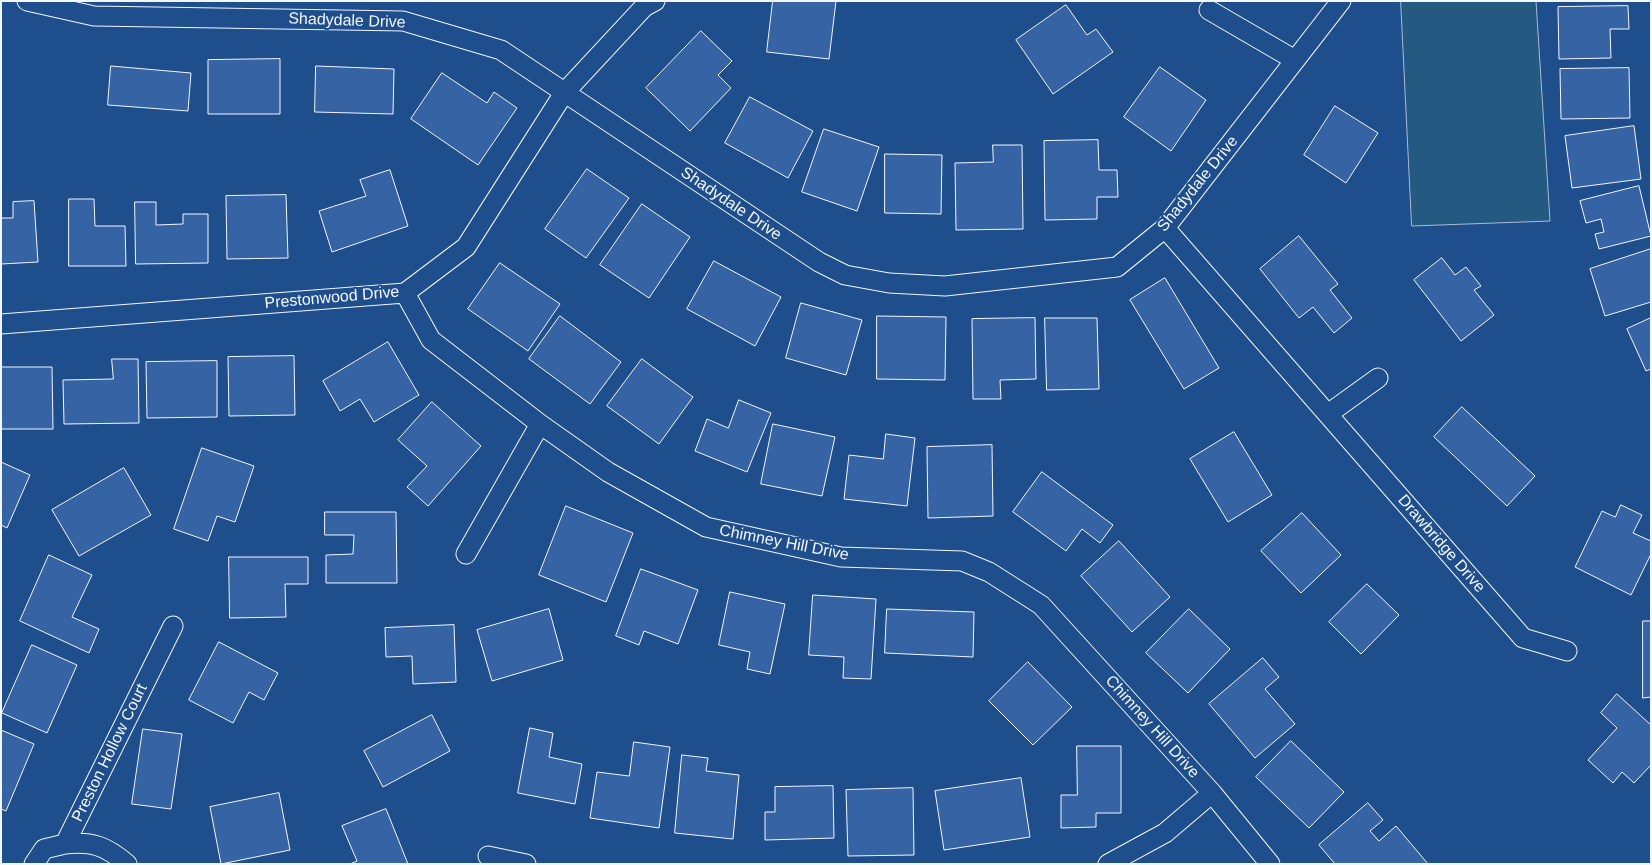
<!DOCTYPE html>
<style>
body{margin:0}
#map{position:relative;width:1652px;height:865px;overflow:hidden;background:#1f4e8c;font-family:Arial,sans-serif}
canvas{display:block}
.frame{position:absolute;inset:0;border:2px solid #f2f6ff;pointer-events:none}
</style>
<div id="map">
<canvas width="1652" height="865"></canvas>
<div class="frame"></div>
</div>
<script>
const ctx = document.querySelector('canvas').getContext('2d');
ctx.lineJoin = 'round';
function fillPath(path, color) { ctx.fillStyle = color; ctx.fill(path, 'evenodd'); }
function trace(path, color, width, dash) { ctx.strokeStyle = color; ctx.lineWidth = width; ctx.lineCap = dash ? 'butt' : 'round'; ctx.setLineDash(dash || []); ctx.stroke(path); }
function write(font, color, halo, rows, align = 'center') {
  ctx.font = font + ' Arial,sans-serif'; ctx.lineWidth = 4; ctx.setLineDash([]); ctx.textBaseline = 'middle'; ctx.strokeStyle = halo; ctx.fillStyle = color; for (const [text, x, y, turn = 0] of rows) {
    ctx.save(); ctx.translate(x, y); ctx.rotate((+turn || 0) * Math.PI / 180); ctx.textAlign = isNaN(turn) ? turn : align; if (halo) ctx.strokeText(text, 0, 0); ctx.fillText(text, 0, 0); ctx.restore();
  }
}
const green = new Path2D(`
 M 1401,1 L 1536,1 L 1550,221 L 1412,226 Z`);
fillPath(green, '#245a82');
trace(green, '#a8bbd7', 1);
const building = new Path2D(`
 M 773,1 L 836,1 L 829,59 L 767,52 Z
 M 1066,5 L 1087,35 L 1096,29 L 1113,52 L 1053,94 L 1016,40 Z
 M 1628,6 L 1629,29 L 1610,29 L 1611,58 L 1559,59 L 1558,7 Z
 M 701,31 L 732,61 L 718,75 L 731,88 L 690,131 L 646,88 Z
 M 280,59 L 280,114 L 208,114 L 208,60 Z
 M 111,66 L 191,73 L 188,111 L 108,105 Z
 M 316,66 L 394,69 L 393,114 L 315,112 Z
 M 1160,67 L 1206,100 L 1171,151 L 1124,117 Z
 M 1629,68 L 1630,118 L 1561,119 L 1560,69 Z
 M 442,73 L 487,103 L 494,92 L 517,108 L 478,165 L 411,119 Z
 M 750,97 L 813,131 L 788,178 L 725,143 Z
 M 1335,106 L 1378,133 L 1346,183 L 1304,155 Z
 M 1634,126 L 1641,179 L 1572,188 L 1565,136 Z
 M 824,129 L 879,147 L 857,211 L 802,192 Z
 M 1098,140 L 1099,170 L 1117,170 L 1118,197 L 1097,197 L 1097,219 L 1045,220 L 1044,141 Z
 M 993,145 L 1022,145 L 1023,229 L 956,230 L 955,163 L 993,162 Z
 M 885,154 L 942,155 L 941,214 L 885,213 Z
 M 587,169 L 629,198 L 586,258 L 545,229 Z
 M 390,170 L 408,226 L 332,252 L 319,211 L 366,196 L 360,180 Z
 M 1639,186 L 1651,236 L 1599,249 L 1595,234 L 1604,232 L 1601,219 L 1586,223 L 1580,201 Z
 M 286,195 L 288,258 L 227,259 L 226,196 Z
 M 69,199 L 94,199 L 95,226 L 125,226 L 126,266 L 69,266 Z
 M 34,201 L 38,262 L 1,264 L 1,218 L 13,218 L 13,202 Z
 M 135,202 L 156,202 L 156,225 L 183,224 L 183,214 L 208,214 L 208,263 L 136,264 Z
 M 642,204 L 690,237 L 649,298 L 600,265 Z
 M 1299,236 L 1338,284 L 1330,290 L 1352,318 L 1334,333 L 1313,307 L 1299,318 L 1260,269 Z
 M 1651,249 L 1651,302 L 1605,316 L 1590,269 Z
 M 1442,258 L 1455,275 L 1466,267 L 1481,286 L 1474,290 L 1494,315 L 1461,341 L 1414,280 Z
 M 714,261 L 781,297 L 755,346 L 687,309 Z
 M 500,263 L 560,304 L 528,351 L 468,309 Z
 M 1165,278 L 1219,368 L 1184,389 L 1130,300 Z
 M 801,303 L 862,320 L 846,375 L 786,358 Z
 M 560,316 L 621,362 L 590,404 L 529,359 Z
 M 877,316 L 946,317 L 945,380 L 877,379 Z
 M 1035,318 L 1036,379 L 1000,380 L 1001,399 L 973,399 L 972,319 Z
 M 1045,318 L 1097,318 L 1099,389 L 1047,390 Z
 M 1651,318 L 1651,369 L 1646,371 L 1627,329 Z
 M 388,342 L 419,395 L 374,422 L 360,399 L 340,411 L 323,381 Z
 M 294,356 L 295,415 L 229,416 L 228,357 Z
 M 112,359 L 138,359 L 139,423 L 64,424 L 63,380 L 113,379 Z
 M 642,359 L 693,397 L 659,444 L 607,406 Z
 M 217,361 L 217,417 L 147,418 L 146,362 Z
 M 1,367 L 52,367 L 53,429 L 1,429 Z
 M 739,400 L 771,413 L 747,472 L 695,451 L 707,419 L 728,428 Z
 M 432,402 L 481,446 L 428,506 L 407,487 L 427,466 L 398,440 Z
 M 1462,407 L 1535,476 L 1507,506 L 1434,437 Z
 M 773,424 L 835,437 L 822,496 L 761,484 Z
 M 1234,432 L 1272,495 L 1228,522 L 1190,459 Z
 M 886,434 L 915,438 L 907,506 L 844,499 L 849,455 L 883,459 Z
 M 992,445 L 993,516 L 928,518 L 927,447 Z
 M 202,448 L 254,466 L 235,522 L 217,516 L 208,541 L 174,529 Z
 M 1,462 L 30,475 L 7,528 L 1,525 Z
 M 124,468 L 151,515 L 79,556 L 52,510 Z
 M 1042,472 L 1113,525 L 1100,543 L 1082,529 L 1066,551 L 1013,512 Z
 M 1621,505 L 1642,515 L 1633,533 L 1651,541 L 1651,554 L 1631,595 L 1575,567 L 1602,511 L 1615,517 Z
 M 566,506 L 633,533 L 606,602 L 539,575 Z
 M 325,512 L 396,512 L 397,583 L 326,583 L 326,555 L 353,554 L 354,535 L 325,535 Z
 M 1302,513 L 1341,555 L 1301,593 L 1261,551 Z
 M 1119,541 L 1170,597 L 1132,632 L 1081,576 Z
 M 49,555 L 92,575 L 72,617 L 99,629 L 89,653 L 20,621 Z
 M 229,557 L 308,557 L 308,584 L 285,584 L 286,617 L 230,618 Z
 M 641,569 L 698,590 L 678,644 L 644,631 L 639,645 L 616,636 Z
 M 1367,584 L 1399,615 L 1361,654 L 1329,622 Z
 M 730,592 L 785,604 L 770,674 L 747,669 L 750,652 L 719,645 Z
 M 813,595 L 876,599 L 871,679 L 843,678 L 844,657 L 809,655 Z
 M 549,609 L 563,660 L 492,681 L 477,630 Z
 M 887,609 L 974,612 L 973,657 L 885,653 Z
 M 1189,609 L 1230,649 L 1188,693 L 1146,653 Z
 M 1643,621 L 1651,621 L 1651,697 L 1643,698 Z
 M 454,625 L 456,682 L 413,684 L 412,656 L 386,657 L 385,628 Z
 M 219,642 L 278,673 L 264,700 L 249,692 L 233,723 L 189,700 Z
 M 32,645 L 77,665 L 47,733 L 2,713 Z
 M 1263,658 L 1279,677 L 1265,689 L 1295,724 L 1255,758 L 1209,704 Z
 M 1028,662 L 1072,707 L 1033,745 L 989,701 Z
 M 1617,694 L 1651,725 L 1651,765 L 1634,783 L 1622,772 L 1613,783 L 1588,760 L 1617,728 L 1601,713 Z
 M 432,715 L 450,751 L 383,787 L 364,751 Z
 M 530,728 L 553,733 L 549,757 L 582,764 L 575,804 L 518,793 Z
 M 143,729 L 182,734 L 171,809 L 132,804 Z
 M 1,730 L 34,744 L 6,811 L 1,809 Z
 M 1291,741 L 1344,792 L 1309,828 L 1256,777 Z
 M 634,742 L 670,747 L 659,828 L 590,818 L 597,772 L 629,776 Z
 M 1077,746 L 1121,746 L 1121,813 L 1096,813 L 1096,827 L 1061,828 L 1061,795 L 1077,795 Z
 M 682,755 L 708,758 L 706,771 L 739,775 L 733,839 L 675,833 Z
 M 1021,778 L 1030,837 L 944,850 L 935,791 Z
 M 833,786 L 834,838 L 765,840 L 765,812 L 775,812 L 775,787 Z
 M 913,788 L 914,855 L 848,856 L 846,790 Z
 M 279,793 L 290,850 L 221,864 L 210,807 Z
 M 1368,803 L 1383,820 L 1370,831 L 1379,841 L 1396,826 L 1428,864 L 1335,864 L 1319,845 Z
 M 386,809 L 408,864 L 350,864 L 357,861 L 342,826 Z`);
fillPath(building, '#3563a3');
trace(building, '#f2f6ff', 1);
const minor = new Path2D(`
 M 27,1 L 94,16 L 403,21 L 501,50 L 819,262 L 845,275 L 889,283 L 945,286 L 1117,267 L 1165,228 L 1341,1
 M 1209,10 L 1295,60
 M 1165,228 L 1523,638 L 1567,651
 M 405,293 L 431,340 L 540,424 L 608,472 L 706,527 L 841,557 L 962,561 L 989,572 L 1041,605 L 1212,793 L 1270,864
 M 1,324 L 405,293 L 466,247 L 564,93 L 644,7 L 655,1
 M 1328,414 L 1378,378
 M 466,554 L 540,424
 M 65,844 C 92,841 106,846 127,864
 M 488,856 L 526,864
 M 34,864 L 44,849 L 65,844 L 173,626
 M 1108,864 L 1165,833 L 1212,793`);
trace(minor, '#f2f6ff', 21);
trace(minor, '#1f4e8c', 19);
write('16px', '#f2f6ff', '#1f4e8c', [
 ["Shadydale Drive",347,21,2],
 ["Shadydale Drive",1198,184,-51],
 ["Shadydale Drive",731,204,34],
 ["Prestonwood Drive",332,298,-5],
 ["Chimney Hill Drive",784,543,11],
 ["Drawbridge Drive",1441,544,49],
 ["Chimney Hill Drive",1152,727,48],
 ["Preston Hollow Court",110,753,-64]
]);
</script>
